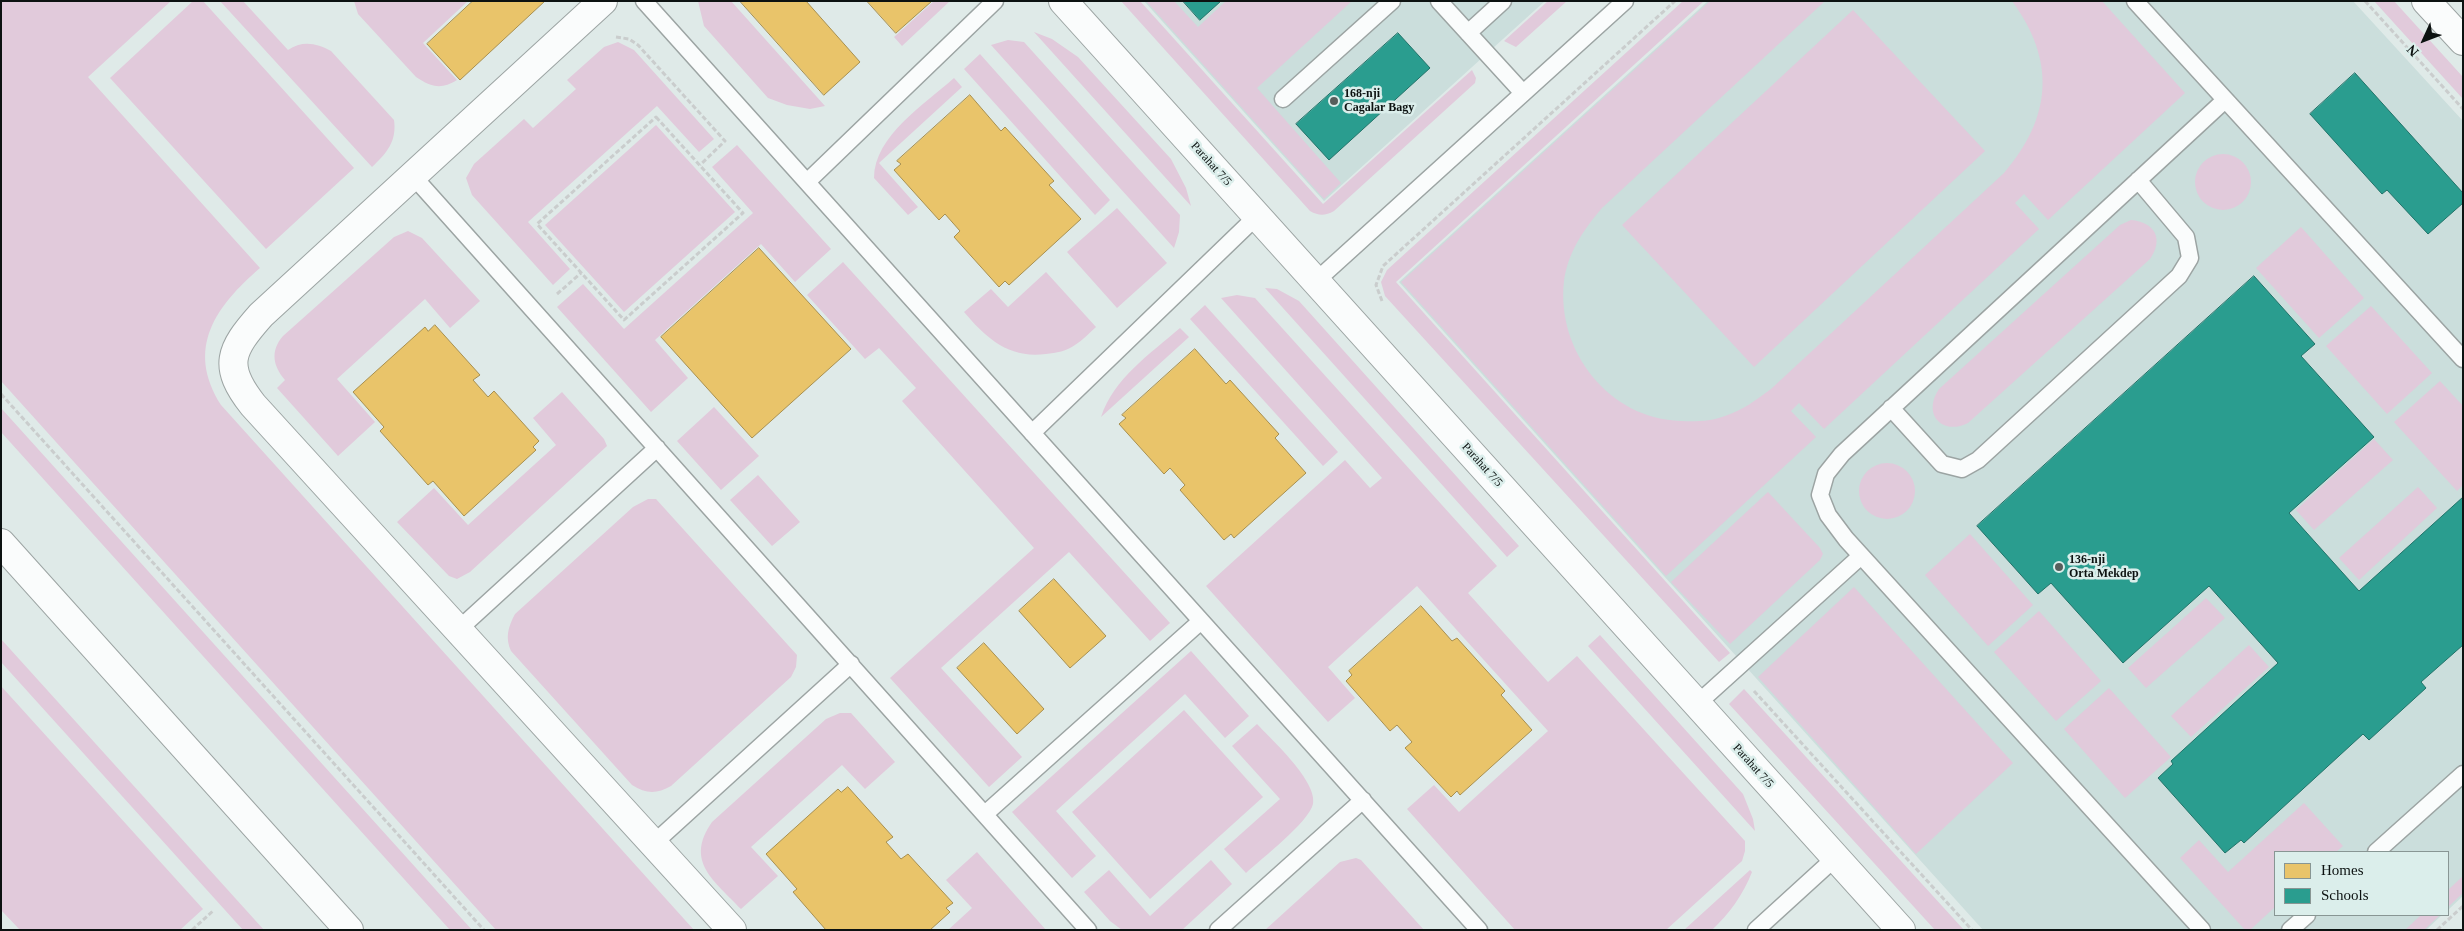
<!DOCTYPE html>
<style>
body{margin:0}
#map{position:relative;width:2464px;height:931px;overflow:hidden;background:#dfeae8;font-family:Georgia,serif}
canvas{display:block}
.frame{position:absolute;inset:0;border:2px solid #0c1211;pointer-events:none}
.legend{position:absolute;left:2274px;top:851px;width:175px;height:65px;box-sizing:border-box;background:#dbeeeb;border:1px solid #889694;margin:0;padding:6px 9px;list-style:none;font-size:15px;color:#0c1211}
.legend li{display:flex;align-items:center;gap:10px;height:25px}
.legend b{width:25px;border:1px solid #889694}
.north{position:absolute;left:2399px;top:15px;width:50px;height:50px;-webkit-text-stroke:4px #dbeeeb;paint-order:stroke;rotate:227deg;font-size:14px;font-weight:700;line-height:20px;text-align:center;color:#0c1211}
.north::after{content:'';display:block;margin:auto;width:18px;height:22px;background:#0c1211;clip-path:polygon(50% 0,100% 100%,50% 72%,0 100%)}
</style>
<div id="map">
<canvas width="2464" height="931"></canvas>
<div class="frame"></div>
<ul class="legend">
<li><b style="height:14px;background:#e9c46a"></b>Homes</li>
<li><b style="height:14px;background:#2a9d8f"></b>Schools</li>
</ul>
<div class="north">N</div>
</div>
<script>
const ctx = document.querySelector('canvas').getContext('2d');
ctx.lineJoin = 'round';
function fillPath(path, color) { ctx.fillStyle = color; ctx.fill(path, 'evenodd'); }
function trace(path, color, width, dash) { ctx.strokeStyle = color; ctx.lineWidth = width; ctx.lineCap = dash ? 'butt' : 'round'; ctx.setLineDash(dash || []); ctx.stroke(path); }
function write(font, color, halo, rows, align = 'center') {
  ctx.font = font + ' Georgia,serif'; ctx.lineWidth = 5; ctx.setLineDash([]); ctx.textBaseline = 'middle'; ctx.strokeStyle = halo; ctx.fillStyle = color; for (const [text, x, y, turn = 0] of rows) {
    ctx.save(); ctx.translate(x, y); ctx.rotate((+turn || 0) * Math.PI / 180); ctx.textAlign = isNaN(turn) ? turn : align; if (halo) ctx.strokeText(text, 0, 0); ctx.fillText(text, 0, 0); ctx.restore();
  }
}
fillPath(new Path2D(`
 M 1144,1 L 1545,1 L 1324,201 Z
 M 1708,1 L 2353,1 L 2463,121 L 2463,896 L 2448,910 L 2448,852 L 2275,852 L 2275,915 L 2442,915 L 2426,930 L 1983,930 L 1399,282 Z`), '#cbdedc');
fillPath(new Path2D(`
 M 1,1 L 171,1 L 88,77 L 260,268 C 216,306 185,348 221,405 L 694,930 L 496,930 L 1,381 Z
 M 193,1 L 203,1 L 354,168 L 266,249 L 110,78 Z
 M 220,1 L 243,1 L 288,50 C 302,40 317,43 331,51 L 394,120 C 397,141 387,153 372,167 Z
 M 354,1 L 468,1 L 423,43 L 457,80 C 441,90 431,87 416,77 L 358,14 Z
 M 698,1 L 731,1 L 825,106 L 810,109 L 787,105 L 768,98 L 704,26 Z
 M 934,1 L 950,1 L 902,46 L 894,37 Z
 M 1121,1 L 1140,1 L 1323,204 L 1472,70 L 1476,78 L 1475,83 L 1334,211 C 1325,216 1319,216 1310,211 Z
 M 1146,1 L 1174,1 L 1198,27 L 1226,1 L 1352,1 L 1257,88 L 1341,183 L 1324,199 Z
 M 1548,1 L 1567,1 L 1516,47 L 1504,41 Z
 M 1683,1 L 1704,1 L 1396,282 L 1730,653 L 1719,662 L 1385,296 L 1381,282 L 1387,270 Z
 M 1710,1 L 1825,1 L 1602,208 C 1584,229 1568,252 1564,281 C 1556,351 1609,419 1681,421 C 1695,422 1712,421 1725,416 C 1743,410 1756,400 1771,389 L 2004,173 C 2052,117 2056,61 2012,1 L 2102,1 L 2185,93 L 2048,220 L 2024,194 L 2015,203 L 2039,229 L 1824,429 L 1799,403 L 1791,411 L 1816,437 L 1666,576 L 1401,282 Z
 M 2374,1 L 2394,1 L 2463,77 L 2463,99 Z
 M 1853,10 L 1985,151 L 1754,367 L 1622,225 Z
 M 1034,32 L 1052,39 L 1078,57 L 1171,159 L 1186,188 L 1191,206 Z
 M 1008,40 L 1024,42 L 1180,215 L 1179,232 L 1174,248 L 991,45 Z
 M 618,42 L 634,50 L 714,139 L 699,152 L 657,106 L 528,222 L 570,269 L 553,285 L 472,195 L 466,178 L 474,164 L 524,119 L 533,128 L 576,89 L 567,80 L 604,47 Z
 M 980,54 L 1110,200 L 1095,215 L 964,69 Z
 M 954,78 L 962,87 L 879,163 L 918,207 L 908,215 L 874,178 C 874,136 925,104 954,78 Z
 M 656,125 L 735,212 L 624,312 L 545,225 Z
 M 737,145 L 831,249 L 795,282 L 761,244 L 655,340 L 688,378 L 651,412 L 557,307 L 583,284 L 624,329 L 753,213 L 712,167 Z
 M2195 182a28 28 0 1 1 56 0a28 28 0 1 1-56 0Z
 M 1117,208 L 1167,263 L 1117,308 L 1067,252 Z
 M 2131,220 C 2155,222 2164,239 2150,259 L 1968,423 C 1942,436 1922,414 1939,389 L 2120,225 Z
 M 2301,227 L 2364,298 L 2319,338 L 2256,268 Z
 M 408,231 L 422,238 L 480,301 L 450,328 L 425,299 L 337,379 L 375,422 L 338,456 L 277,388 L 285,380 C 273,366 270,351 283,336 L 394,237 Z
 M 843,262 L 1170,623 L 1150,641 L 1069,552 L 941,668 L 1022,757 L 989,787 L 890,678 L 1034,548 L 902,401 L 916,388 L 879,348 L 865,359 L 807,295 Z
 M 1046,272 L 1096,327 C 1089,333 1083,340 1075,345 C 1067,351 1056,353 1046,354 C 1009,359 986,338 964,312 L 991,289 L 1008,307 Z
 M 1265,288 L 1277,289 L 1299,301 L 1519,546 L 1507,557 Z
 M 1237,295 L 1255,298 L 1497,566 L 1468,593 L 1548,682 L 1577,656 L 1745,841 L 1745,851 L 1742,861 L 1666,930 L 1515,930 L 1407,809 L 1434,785 L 1459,812 L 1548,731 L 1417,586 L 1328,667 L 1355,698 L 1328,722 L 1206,586 L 1345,460 L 1370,488 L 1382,478 L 1221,298 Z
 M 1205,305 L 1338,452 L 1323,466 L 1190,319 Z
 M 2371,306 L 2432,373 L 2387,414 L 2326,346 Z
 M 1180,328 L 1189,337 L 1101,417 C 1114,378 1150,354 1180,328 Z
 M 2440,381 L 2463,406 L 2463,485 L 2457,491 L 2394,422 Z
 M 562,392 L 604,439 L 607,446 L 470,572 L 457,579 L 449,576 L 397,522 L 434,488 L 468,525 L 556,445 L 533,418 Z
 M 714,407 L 759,456 L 721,490 L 677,441 Z
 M 1,408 L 472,930 L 450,930 L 1,432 Z
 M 2374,439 L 2393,460 L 2314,530 L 2296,510 Z
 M1859 491a28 28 0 1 1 56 0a28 28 0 1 1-56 0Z
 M 758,475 L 800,522 L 772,546 L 730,500 Z
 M 2418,487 L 2437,508 L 2359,580 L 2339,558 Z
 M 1768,492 L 1820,548 L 1823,554 L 1820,560 L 1730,644 L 1671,582 Z
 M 648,499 L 656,499 L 797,655 L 796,667 L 791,677 L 671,786 C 657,794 646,794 632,785 L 511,651 C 505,638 508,627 515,614 L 633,507 Z
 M 1970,534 L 2033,605 L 1988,646 L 1925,575 Z
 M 1854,587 L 2013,763 L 1916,854 L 1758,677 Z
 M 2206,598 L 2225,618 L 2146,688 L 2128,668 Z
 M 2039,611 L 2101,681 L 2056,721 L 1994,652 Z
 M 1600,635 L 1743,794 L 1753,819 L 1755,831 L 1588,646 Z
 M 1,639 L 264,930 L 243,930 L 1,662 Z
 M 2249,645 L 2269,667 L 2191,737 L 2171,716 Z
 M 1191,651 L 1249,716 L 1225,738 L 1185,694 L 1056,811 L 1096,856 L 1072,878 L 1012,812 Z
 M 1,686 L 203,909 L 180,930 L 20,930 L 1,910 Z
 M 2109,688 L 2171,757 L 2125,798 L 2064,729 Z
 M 1744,689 L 1964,930 L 1935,930 L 1729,704 Z
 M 1184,710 L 1263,797 L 1150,899 L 1072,812 Z
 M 840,713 L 851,713 L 895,762 L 865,789 L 842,765 L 751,847 L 778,876 L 741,909 C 715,881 684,862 712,822 L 826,719 Z
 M 1257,724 C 1272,740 1318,782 1313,804 C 1309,822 1261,859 1246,873 L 1224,849 L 1280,799 L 1232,746 Z
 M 2304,803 L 2343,846 L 2336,852 L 2275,852 L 2275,907 L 2250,930 L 2245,930 L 2180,858 L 2199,840 L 2228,872 Z
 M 977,852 L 1046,930 L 948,930 L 972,908 L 946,880 Z
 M 1356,858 L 1361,860 L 1424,930 L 1265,930 L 1340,862 Z
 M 1211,860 L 1232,884 L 1182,930 L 1122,930 L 1110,921 L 1084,892 L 1109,870 L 1150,916 Z
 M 1750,870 L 1752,872 C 1743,895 1729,914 1712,930 L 1684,930 Z
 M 2463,876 L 2463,893 L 2448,907 L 2448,890 Z
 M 2421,915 L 2440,915 L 2424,930 L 2405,930 Z`), '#e1cadb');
const homes = new Path2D(`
 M 473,1 L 545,1 L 460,80 L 427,44 Z
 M 740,1 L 806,1 L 860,62 L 824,95 Z
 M 867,1 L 932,1 L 896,33 Z
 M 970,95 L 1001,131 L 1005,127 L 1054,181 L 1049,185 L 1081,219 L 1009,285 L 1005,281 L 999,287 L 954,237 L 960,231 L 945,214 L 939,220 L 894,170 L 901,164 L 897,161 Z
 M 759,248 L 851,349 L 752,438 L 661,337 Z
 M 435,325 L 480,375 L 473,380 L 488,397 L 494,391 L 539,441 L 533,447 L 536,450 L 464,516 L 433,481 L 428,485 L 380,431 L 384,427 L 353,392 L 425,327 L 428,331 Z
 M 1195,349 L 1226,384 L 1230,380 L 1279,434 L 1275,438 L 1306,473 L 1234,538 L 1231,534 L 1224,540 L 1180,490 L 1185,485 L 1170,468 L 1164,474 L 1119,424 L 1126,418 L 1122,415 Z
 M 1054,579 L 1106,636 L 1070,668 L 1019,611 Z
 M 1421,606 L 1452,641 L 1457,638 L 1505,691 L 1501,695 L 1532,730 L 1460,795 L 1457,791 L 1451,797 L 1405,748 L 1412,742 L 1397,725 L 1390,731 L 1346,681 L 1352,675 L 1349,671 Z
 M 984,643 L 1044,709 L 1017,734 L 957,668 Z
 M 848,787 L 893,837 L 886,842 L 901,859 L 908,854 L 953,903 L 946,908 L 950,912 L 930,930 L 826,930 L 793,892 L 797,889 L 766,854 L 838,789 L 841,792 Z`);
fillPath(homes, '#e9c46a');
trace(homes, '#a78f4f', 1);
const schools = new Path2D(`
 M 1183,1 L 1221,1 L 1200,20 Z
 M 1398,33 L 1430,68 L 1329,160 L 1296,124 Z
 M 2355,73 L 2463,193 L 2463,203 L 2428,234 L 2387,190 L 2382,194 L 2310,114 Z
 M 2254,276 L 2315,344 L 2301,356 L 2374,437 L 2289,513 L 2359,591 L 2463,497 L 2463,645 L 2421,682 L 2426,688 L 2369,740 L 2363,734 L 2244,843 L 2241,840 L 2225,853 L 2158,778 L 2173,764 L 2171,761 L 2278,663 L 2209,586 L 2123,663 L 2051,583 L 2038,594 L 1977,526 Z`);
fillPath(schools, '#2a9d8f');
trace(schools, '#217369', 1);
const service = new Path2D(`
 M 644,1 L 1479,930
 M 1439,1 L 1523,93
 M 2135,1 L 2463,359
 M 1468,33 L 1503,1
 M 1283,99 L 1392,1
 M 413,176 L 1088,930
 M 807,182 L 995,1
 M 1316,281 L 1625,1
 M 1891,408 L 1942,464 L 1962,469 L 1978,460 L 2179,276 L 2190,258 L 2186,237 L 2138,180
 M 1032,433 L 1258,215
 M 458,630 L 657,448
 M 1697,704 L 1861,556
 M 985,814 L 1201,621
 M 653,844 L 851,664
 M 2376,852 L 2463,774
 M 1218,930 L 1363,800
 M 1756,930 L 1835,858
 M 2202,930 L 1846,539 L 1828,515 L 1820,495 L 1826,474 L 1842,454 L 2225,100
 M 2290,930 L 2307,915`);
const minor = new Path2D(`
 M 603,1 L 261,315 C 230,350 222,366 253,405 L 732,930
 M 1063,1 L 1901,930
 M 2426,1 L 2463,41
 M 1,543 L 349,930`);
trace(service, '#9ca4a3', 19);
trace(minor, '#9ca4a3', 30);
trace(new Path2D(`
 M 2365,1 L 2463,109
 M 616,37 L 629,39 L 638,45 L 725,141 L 700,165
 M 656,117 L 743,213 L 624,320 L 537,224 Z
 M 557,294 L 581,273
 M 1382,301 L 1376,285 L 1383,266 L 1675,1
 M 1,394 L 484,930
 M 1754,691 L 1972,930
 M 192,930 L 214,910
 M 2437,930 L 2463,906`), '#cacdcd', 3, [5, 2.5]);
trace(service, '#fafcfc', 16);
trace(minor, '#fafcfc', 28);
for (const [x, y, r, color] of [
 [1334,101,5,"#565e5c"],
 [2059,567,5,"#565e5c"]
]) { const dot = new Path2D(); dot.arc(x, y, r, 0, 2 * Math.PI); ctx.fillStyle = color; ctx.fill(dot); trace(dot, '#dbeeeb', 2); }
write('bold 12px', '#0c1211', '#dbeeeb', [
 ["168-nji",1344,94],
 ["Cagalar Bagy",1344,108],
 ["136-nji",2069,560],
 ["Orta Mekdep",2069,574]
], 'left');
write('12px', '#0c1211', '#dbeeeb', [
 ["Parahat 7/5",1211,164,48],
 ["Parahat 7/5",1482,465,48],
 ["Parahat 7/5",1753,766,48]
]);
</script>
